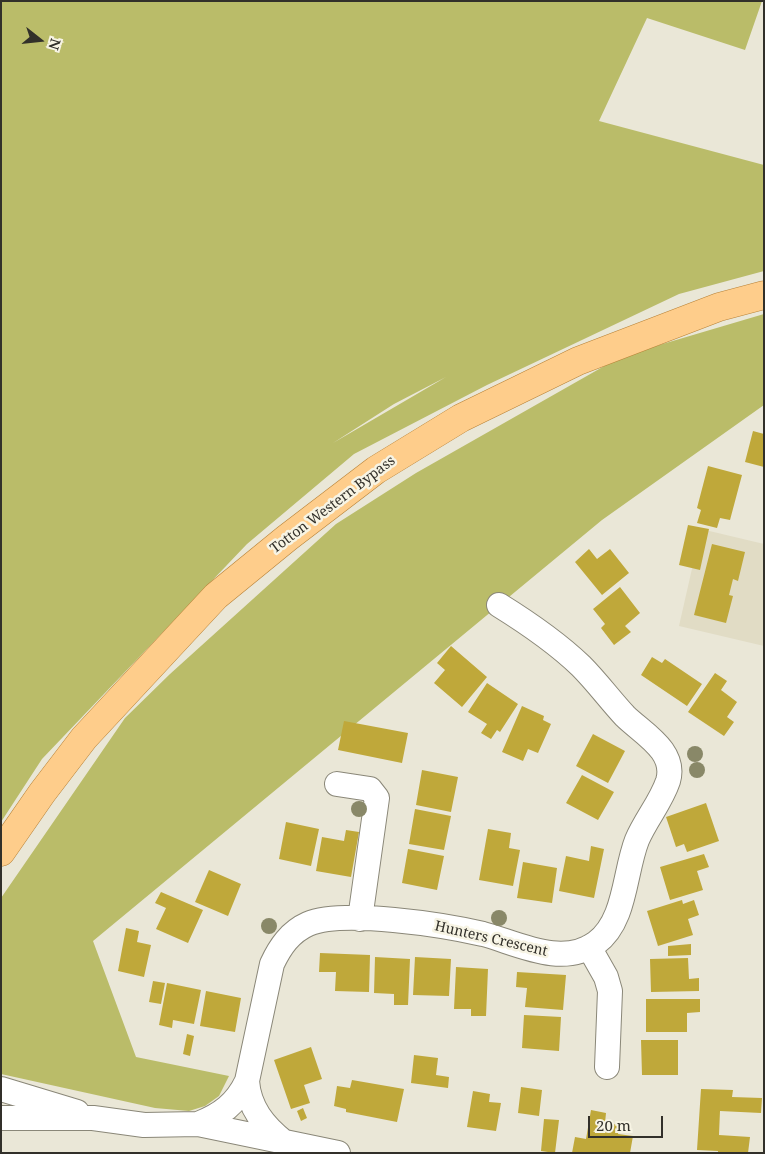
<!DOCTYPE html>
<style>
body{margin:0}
#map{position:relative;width:765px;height:1154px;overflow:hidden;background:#eae7d7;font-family:"Noto Serif",serif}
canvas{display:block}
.frame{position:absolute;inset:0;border:2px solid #32302a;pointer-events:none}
.north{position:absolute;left:15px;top:15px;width:50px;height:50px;-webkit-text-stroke:4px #f7f4e4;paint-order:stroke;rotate:106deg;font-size:14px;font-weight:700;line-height:20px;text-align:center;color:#32302a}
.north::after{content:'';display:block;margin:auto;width:18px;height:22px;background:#32302a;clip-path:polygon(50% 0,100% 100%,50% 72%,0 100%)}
.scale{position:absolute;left:588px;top:1116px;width:75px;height:22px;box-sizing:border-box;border:2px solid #32302a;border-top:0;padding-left:6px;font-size:15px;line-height:18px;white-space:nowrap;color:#32302a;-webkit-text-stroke:4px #f7f4e4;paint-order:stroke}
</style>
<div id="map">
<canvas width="765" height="1154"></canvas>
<div class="frame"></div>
<div class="north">N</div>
<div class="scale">20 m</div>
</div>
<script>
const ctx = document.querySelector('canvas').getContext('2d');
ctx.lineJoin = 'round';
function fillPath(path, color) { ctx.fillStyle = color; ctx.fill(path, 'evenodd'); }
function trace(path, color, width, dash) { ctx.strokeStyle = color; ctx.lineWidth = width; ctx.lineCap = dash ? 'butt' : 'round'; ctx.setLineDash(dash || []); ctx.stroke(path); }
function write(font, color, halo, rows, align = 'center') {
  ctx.font = font + ' "Noto Serif",serif'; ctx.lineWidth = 5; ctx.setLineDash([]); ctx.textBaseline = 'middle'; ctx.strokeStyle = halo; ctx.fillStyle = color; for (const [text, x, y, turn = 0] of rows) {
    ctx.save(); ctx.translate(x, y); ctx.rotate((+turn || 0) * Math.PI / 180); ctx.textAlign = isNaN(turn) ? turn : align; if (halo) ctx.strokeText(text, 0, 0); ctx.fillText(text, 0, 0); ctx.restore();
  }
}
fillPath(new Path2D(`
 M 701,529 L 764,544 L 764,646 L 679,626 Z`), '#e1dcc5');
fillPath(new Path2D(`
 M 1,1 L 762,1 L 745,50 L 647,18 L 599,121 L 764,165 L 764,271 L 679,294 L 487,385 L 354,454 L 247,544 L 42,759 L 1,822 ZM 446,377 L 333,443 L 394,404 Z
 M 764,314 L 764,405 L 602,520 L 93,941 L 136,1057 L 229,1076 L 219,1096 L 205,1106 L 189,1111 L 155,1108 L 1,1074 L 1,898 L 125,718 L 170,674 L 336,524 L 416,473 L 622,356 Z`), '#babc69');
fillPath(new Path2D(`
 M 753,431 L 764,434 L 764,467 L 745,462 Z
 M 708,466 L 742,475 L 730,520 L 720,518 L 717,528 L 697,523 L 701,510 L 697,508 Z
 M 688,525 L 709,529 L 700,570 L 679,565 Z
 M 712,544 L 745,552 L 738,581 L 733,579 L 729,595 L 733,596 L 726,623 L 694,615 Z
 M 589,549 L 597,559 L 610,549 L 629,573 L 602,595 L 575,562 Z
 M 620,587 L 640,613 L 625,626 L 631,632 L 614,645 L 601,628 L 605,624 L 593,609 Z
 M 451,646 L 487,677 L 462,707 L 434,683 L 445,670 L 437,663 Z
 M 652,657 L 662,663 L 665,659 L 702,684 L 687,706 L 641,675 Z
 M 715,673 L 727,681 L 721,690 L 737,702 L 727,717 L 734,722 L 724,736 L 688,712 Z
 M 487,683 L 518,704 L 500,732 L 497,730 L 491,739 L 481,733 L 487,724 L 468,712 Z
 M 522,706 L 544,716 L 543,720 L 551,724 L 538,753 L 528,749 L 523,761 L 502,752 Z
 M 344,721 L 408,733 L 402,763 L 338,750 Z
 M 593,734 L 625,751 L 608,783 L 576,766 Z
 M 422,770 L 458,777 L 451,812 L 416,805 Z
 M 582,775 L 614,792 L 598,820 L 566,803 Z
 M 706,803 L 719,841 L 687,852 L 684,844 L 676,847 L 666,817 Z
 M 415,809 L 451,816 L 444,850 L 409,844 Z
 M 286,822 L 319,829 L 311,866 L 279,859 Z
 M 488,829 L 511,833 L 509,848 L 520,850 L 513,886 L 479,880 Z
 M 346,830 L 359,832 L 351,877 L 316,871 L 322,837 L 344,841 Z
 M 591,846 L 604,849 L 594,898 L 559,891 L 566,856 L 589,861 Z
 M 408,849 L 444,856 L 437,890 L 402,883 Z
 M 704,854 L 709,867 L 697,871 L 703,890 L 670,900 L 660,867 Z
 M 523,862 L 557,868 L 552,903 L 517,898 Z
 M 209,870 L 241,884 L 228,916 L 195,902 Z
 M 161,892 L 203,910 L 188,943 L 156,929 L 166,908 L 155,903 Z
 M 682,900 L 683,904 L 694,900 L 699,915 L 688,919 L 693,935 L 658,946 L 647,911 Z
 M 126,928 L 139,931 L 137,942 L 151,945 L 144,977 L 118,971 Z
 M 691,944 L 691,955 L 668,956 L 668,946 Z
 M 320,953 L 370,955 L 369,992 L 335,991 L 336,972 L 319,972 Z
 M 375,957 L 410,959 L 408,1005 L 394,1005 L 394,994 L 374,993 Z
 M 415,957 L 451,959 L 449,996 L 413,995 Z
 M 688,958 L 689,979 L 699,978 L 699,991 L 651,992 L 650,959 Z
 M 456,967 L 488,969 L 486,1016 L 471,1016 L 471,1009 L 454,1009 Z
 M 517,972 L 566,975 L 563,1010 L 525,1007 L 527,988 L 516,987 Z
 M 153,981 L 165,983 L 161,1004 L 149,1002 Z
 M 167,983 L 201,990 L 194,1024 L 173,1020 L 172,1028 L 159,1025 Z
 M 206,991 L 241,998 L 235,1032 L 200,1026 Z
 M 646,999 L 700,999 L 700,1012 L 687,1013 L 687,1032 L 646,1032 Z
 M 524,1015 L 561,1017 L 559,1051 L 522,1048 Z
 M 187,1034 L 194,1036 L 190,1056 L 183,1054 Z
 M 641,1040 L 678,1040 L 678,1075 L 642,1075 Z
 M 311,1047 L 322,1079 L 304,1085 L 310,1103 L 291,1109 L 274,1060 Z
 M 414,1055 L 438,1058 L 436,1075 L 449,1077 L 448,1088 L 411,1083 Z
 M 352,1080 L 404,1089 L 397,1122 L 346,1112 L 346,1109 L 334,1106 L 337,1086 L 350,1088 Z
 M 521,1087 L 542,1090 L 539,1116 L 518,1113 Z
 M 701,1089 L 733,1090 L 732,1097 L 762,1098 L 761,1113 L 720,1111 L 719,1135 L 750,1137 L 748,1153 L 718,1153 L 718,1151 L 697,1150 Z
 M 473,1091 L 490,1094 L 489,1102 L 501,1103 L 496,1131 L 467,1127 Z
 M 303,1108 L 307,1118 L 301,1121 L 297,1111 Z
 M 591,1110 L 606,1113 L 605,1123 L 619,1125 L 618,1134 L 633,1136 L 630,1153 L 572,1153 L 575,1137 L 586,1139 Z
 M 544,1119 L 559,1120 L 555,1153 L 541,1151 Z`), '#bfa83a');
const street = new Path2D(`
 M 337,784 L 370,789 L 377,798 L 360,919
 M 589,947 L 606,977 L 610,991 L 607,1067
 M 247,1081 C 249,1108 264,1126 284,1142
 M 1,1089 L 77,1112
 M 1,1118 L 93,1118 L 144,1125 L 198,1124 L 338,1153
 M 198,1124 C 221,1115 236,1104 247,1081 L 272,964 C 280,947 290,932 308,924 C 343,909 444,925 483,934 C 517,943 562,968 596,943 C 626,921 624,873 637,840 C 646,819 661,802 668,781 C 677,751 642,733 625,716 C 610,700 597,682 581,666 C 556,642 528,623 499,605`);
const primary = new Path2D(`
 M 1,852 L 42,793 L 84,738 L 216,596 L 287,538 L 376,470 L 461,418 L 578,361 L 719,307 L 764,295`);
trace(street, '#8a8778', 26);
trace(primary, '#b78136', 29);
trace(street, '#fff', 24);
trace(primary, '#fecd8b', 28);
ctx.fillStyle = '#898868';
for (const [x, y] of [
 [695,754],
 [697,770],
 [359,809],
 [499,918],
 [269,926]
]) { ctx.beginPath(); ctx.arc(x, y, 8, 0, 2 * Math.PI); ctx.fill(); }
write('14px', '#32302a', '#f7f4e4', [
 ["Totton Western Bypass",333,505,-37],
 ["Hunters Crescent",491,939,13]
]);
</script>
